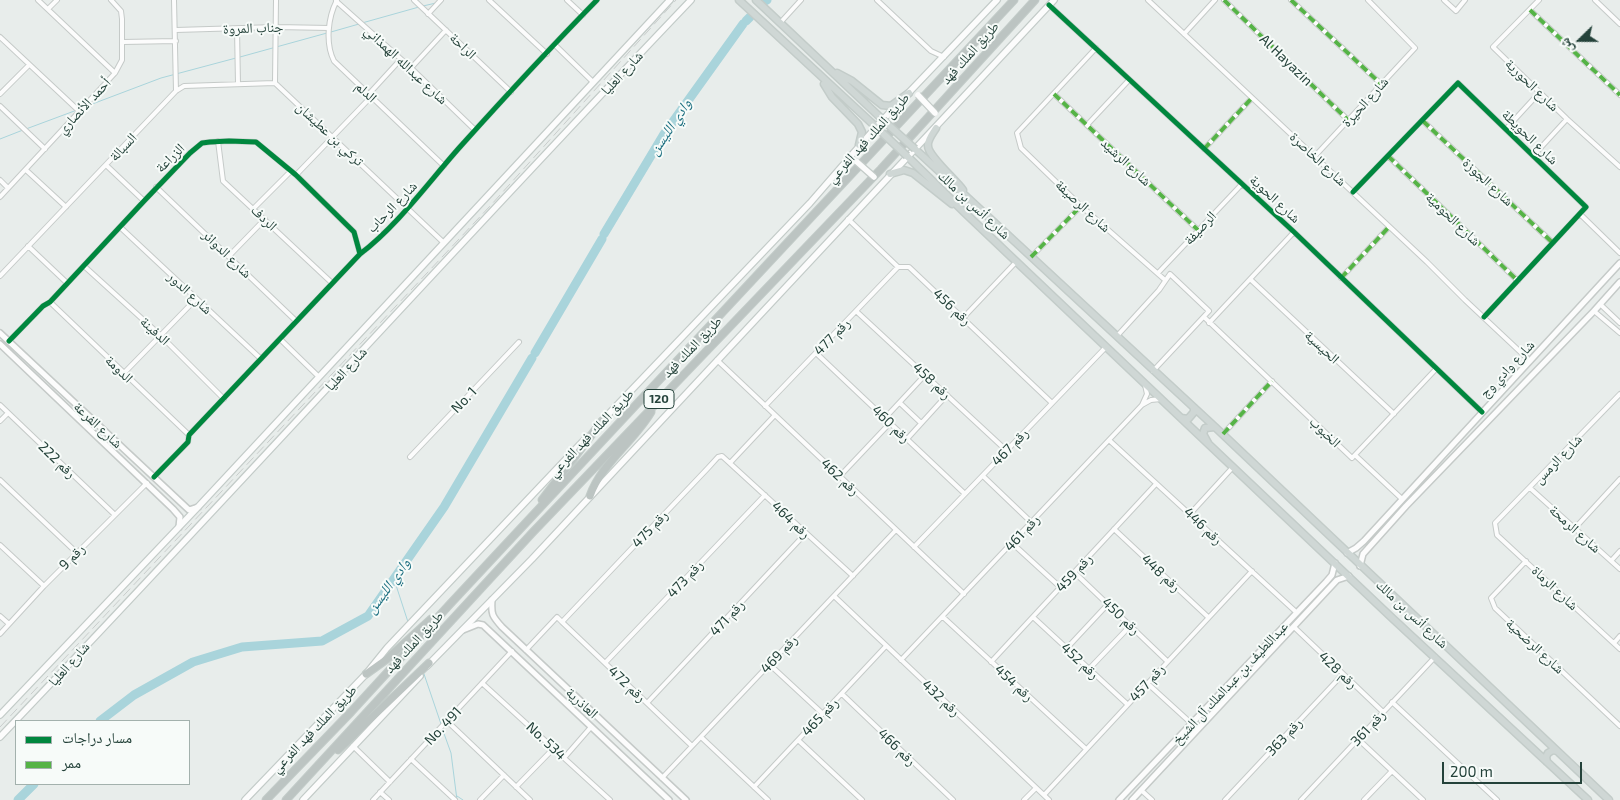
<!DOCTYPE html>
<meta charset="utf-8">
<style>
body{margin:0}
#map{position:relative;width:1620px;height:800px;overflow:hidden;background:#e8edeb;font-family:"Exo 2","Noto Naskh Arabic",sans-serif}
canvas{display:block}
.legend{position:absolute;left:15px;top:720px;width:175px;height:65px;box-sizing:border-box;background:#f7fbf9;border:1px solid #a3b1ad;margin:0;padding:6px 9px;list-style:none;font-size:15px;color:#24423a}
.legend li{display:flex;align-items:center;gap:10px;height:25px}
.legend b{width:25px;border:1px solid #a3b1ad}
.north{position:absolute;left:1555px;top:15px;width:50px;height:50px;-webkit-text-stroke:4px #f7fbf9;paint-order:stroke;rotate:248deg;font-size:14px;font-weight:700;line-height:20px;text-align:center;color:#24423a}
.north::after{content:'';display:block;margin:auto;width:18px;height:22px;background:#24423a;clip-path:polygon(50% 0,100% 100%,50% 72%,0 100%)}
.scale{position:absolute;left:1442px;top:762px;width:140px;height:22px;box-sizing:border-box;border:2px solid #24423a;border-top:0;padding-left:6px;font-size:15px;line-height:18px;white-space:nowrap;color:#24423a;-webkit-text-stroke:4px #f7fbf9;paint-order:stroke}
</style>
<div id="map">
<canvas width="1620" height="800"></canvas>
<ul class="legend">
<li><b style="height:6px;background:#00873e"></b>مسار دراجات</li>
<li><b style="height:6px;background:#55b346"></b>ممر</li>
</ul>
<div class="north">ش</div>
<div class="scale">200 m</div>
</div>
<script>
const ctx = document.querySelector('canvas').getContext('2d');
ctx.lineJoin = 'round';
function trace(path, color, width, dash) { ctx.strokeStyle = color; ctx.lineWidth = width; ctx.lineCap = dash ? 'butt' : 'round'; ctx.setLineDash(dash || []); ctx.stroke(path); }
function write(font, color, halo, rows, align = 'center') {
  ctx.font = font + ' "Exo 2","Noto Naskh Arabic",sans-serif'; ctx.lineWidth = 4; ctx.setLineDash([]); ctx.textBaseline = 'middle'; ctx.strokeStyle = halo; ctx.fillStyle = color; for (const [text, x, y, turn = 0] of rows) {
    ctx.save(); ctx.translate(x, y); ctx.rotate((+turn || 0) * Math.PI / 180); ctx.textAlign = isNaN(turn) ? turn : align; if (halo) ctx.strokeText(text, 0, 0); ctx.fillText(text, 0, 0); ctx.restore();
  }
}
trace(new Path2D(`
 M 423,6 L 436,3
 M 362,23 L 419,7
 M 331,32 L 359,24
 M 240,57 L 327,33
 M 87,106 L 161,78 L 236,58
 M 26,129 L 77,110
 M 0,139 L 23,130
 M 394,579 L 408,622
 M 424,674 L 441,724
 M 442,728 L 451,753 L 457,800
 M 457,796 L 463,800`), '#a9d4db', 1);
trace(new Path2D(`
 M 765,1 L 767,0
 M 746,21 L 750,17
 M 604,234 L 664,134 L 743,24
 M 535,353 L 602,239
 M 100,721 L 134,695 L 193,662 L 242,647 L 322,641 L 368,616 L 444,507 L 532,358
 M 18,800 L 34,784`), '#a9d4db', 9);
const minor = new Path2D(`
 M 38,0 L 115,73
 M 174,0 L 176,91
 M 276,0 L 275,83 L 444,243
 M 337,0 C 328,17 325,43 334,61 L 444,166
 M 414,0 L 511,92
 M 489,0 L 547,54
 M 567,0 L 583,15
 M 877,0 L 931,51 L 944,57
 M 1148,0 L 1427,262 L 1465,300 L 1530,361
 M 1224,0 L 1348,120
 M 1291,0 L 1381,84
 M 1444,0 L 1456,11 L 1465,0
 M 1539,0 L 1493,47 L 1567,119 L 1620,167
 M 1595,0 L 1620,24
 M 336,1 L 411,68 L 475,130
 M 1049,5 L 1294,232 L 1482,412
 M 48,9 L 57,0
 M 1530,10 L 1620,95
 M 428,14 L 441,0
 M 780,23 L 801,0
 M 237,29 L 238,84
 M 176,30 L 276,27 L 329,28
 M 1184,34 L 1215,0
 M 0,37 L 79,111
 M 123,42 L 176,41
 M 555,45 L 593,82
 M 1096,48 L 1017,133 L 1021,148 L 1081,206 L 1165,280
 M 411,68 L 446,30
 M 0,94 L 29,65
 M 1054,94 L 1198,230
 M 0,106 L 45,149
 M 1423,121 L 1553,243
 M 1087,125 L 1129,80
 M 1506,129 L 1539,93
 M 218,141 L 223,181 L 332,283
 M 1204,149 L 1252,98
 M 1315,156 L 1415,48 L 1368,0
 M 1388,156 L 1518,281
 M 1533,156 L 1567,119
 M 106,165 L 144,201
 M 26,170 L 66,207
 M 296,175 L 368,100 L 368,95 L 401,59
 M 0,180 L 8,188
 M 156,187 L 296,321
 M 1353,192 L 1458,83 L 1586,207 L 1484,317
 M 0,197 L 115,73 L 122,60 L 122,19 L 121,11 L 111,0
 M 254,208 L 291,171
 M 1580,214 L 1620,253
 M 848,219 L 898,267 L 909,267 L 1052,403
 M 120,227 L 261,359
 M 28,246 L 67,283
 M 229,256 L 265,219
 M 1031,257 L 1081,206
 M 84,266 L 160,335 L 224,399
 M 1158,273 L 1242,184
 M 0,276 L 176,91 L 184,86 L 275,83
 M 1341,278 L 1389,227
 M 1250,279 L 1394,414
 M 50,302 L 189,435
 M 1600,304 L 1620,323
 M 856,311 L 1007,451
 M 1594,311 L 1620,333
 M 1204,317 L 1352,458 L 1436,369
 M 963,318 L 1016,262
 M 1209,323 L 1294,232
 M 1117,336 L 1159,290 L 1170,274 L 1209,311 L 1153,371
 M 280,339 L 319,377
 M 9,341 L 43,306 L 50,302 L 144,201 L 190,153 L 202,143 L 210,142 L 229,141 L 256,142 L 296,175 L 354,232 L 360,254
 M 816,353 L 965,494
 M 717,360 L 964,594
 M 124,373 L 196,299
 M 1620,394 L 1495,523 L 1497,535 L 1620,649
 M 900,403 L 921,423
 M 0,405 L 115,515
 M 1142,405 L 1151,400 L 1161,399
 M 765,406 L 898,267
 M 885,418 L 925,375
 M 0,421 L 8,413
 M 1223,434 L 1272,381
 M 907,439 L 947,395
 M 1109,440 L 1296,612
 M 1355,455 L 1402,499
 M 410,457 L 519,342
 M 730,463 L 775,415
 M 983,476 L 1031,522
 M 154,477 L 188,442 L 189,435 L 360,254 C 397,226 428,183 459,148 C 504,98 550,48 597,0
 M 839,477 L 890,423
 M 0,480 L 77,553
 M 1530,488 L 1620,569
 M 1190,514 L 1233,467
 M 1575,528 L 1620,479
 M 1114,529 L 1208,617
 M 1012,543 L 1060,587
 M 0,545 L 44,586
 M 914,547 L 1106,347
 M 1526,561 L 1491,598 L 1495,608 L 1620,726
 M 1611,561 L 1620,551
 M 1074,572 L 1167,661
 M 834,596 L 1049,800
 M 0,616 L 9,624
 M 943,617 L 1086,749
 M 1033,617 L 1127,704
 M 562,622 L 692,746
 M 1294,627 L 1383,712
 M 0,634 L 44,586 L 147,483
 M 1614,643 L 1620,636
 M 1067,648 L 1108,604
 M 526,650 L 557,617 L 562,622 L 708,468 L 718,457 L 722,456 L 853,576
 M 901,660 L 1142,405 L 1147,394 L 1145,385
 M 991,662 L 1156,484
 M 605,663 L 765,495
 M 769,664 L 823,714
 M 1089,669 L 1130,626
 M 482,683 L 610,800
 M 1147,683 L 1192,724
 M 842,694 L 953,800
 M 1392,702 L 1497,800
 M 647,703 L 806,533
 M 447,721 L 530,800
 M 701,737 L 768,800
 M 1358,739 L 1423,800
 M 798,740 L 862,800
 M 353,746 L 390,782
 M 564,758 L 591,727
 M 411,759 L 455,800
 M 662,778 L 896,530
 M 516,787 L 554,748
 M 754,787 L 886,646
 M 1141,790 L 1152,800
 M 380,792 L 389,800
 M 1044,795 L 1252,571
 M 373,800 L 512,651
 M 480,800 L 504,775
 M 1024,800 L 1036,788
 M 1225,800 L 1343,674
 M 1301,800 L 1435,657
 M 1364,800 L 1392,771`);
const tertiary = new Path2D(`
 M 0,333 L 189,510 L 198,507
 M 0,344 L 173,509 L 180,517 L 179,527
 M 1347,553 L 1356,548 L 1364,541 L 1620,263
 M 1360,566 L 1363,554 L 1406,506 L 1594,311 L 1620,282
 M 492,600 C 491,614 492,616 502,627 L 686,800
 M 463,630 L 478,624 L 483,625 L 669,800
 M 1119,800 L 1326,582 L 1332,575 L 1335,563
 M 1132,800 L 1337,580 L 1349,576`);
const secondary = new Path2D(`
 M 600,423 L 810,203 L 876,127 L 997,0
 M 427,666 L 532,559 L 1054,0
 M 0,715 L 198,507 L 670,0
 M 0,737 C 233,493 459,243 691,0
 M 245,800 L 366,674 L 387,648 L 587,437
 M 303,800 L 420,676`);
const primary = new Path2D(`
 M 739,0 L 876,127
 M 756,0 L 883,120
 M 837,73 L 852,81 L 882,105 L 891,106 L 909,93
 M 824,84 L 832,97 L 858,124 L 862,132 L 859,145
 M 936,128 C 933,133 927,140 928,146 C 928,156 956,180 963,190
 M 915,149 L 1215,427
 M 907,156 L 964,212 L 1181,418 L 1188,419 L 1194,412 L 1194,408
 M 890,174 L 904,170 L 913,173 L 952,204
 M 1181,418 L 1390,616 L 1588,800
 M 1208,443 L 1203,434 L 1205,428 L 1215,427 L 1609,800
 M 1547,762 L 1546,757 L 1548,753 L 1553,750 L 1557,751`);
const motorway = new Path2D(`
 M 590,496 C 601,464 634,441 651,412
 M 542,500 L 602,421
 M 366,674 L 387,659 L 431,619
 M 338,750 L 429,663
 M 266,800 L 351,712 L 451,603 L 1014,0
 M 286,800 L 533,532 L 881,169 L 1035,0`);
trace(minor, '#c5cac8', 6);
trace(tertiary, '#c5cac8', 8);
trace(secondary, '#c3cbc8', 8);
trace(primary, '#c3ccc9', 9);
trace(motorway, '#c3ccc9', 9);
trace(minor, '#fcfcfc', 4);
trace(tertiary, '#fcfcfc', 5);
trace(secondary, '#fcfcfc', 5.5);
trace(primary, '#cfd7d5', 6);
trace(motorway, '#bcc4c2', 7);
trace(new Path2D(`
 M 0,727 L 491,205 L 676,0`), '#c9cdcc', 1, [10, 5]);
const secondaryBridge = new Path2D(`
 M 918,95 L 935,113
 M 857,162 L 874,177`);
const primaryBridge = new Path2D(`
 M 883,120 L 915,149
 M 876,127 L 907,156`);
trace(secondaryBridge, '#c3cbc8', 8, []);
trace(primaryBridge, '#c3ccc9', 9, []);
trace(secondaryBridge, '#fcfcfc', 5.5);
trace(primaryBridge, '#cfd7d5', 6);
trace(new Path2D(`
 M 1224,0 L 1348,120
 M 1291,0 L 1381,84
 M 1530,10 L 1620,95
 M 1054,94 L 1198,230
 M 1423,121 L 1553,243
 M 1204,149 L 1252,98
 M 1388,156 L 1518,281
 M 1031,257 L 1081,206
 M 1341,278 L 1389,227
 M 1223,434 L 1272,381`), '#55b346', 4, [8, 4]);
trace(new Path2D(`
 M 1049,5 L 1294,232 L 1482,412
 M 1353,192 L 1458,83 L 1586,207 L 1484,317
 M 9,341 L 43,306 L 50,302 L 144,201 L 190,153 L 202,143 L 210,142 L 229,141 L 256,142 L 296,175 L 354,232 L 360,254
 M 154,477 L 188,442 L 189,435 L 360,254 C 397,226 428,183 459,148 C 504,98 550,48 597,0`), '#00873e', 5);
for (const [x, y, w] of [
 [659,399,30]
]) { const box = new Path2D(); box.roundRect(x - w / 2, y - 9.5, w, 19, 4); ctx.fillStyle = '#f7fbf9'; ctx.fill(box); trace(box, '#24423a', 1); }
write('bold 12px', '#24423a', null, [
 ["120",659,399]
]);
write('14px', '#24423a', '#f7fbf9', [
 ["جناب المروة",253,28,-2],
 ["الراحة",463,46,44],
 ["طريق الملك فهد",970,53,-48],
 ["Al Hayazin",1286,60,44],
 ["شارع عبدالله الهمذاني",406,65,43],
 ["شارع العليا",622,73,-47],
 ["شارع الحورية",1532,85,44],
 ["الدلم",366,92,43],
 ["شارع الحيرة",1365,102,-48],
 ["أحمد الأنصاري",84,106,-47],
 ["تركي بن عطيشان",330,134,43],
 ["شارع الحويطة",1530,137,44],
 ["طريق الملك فهد الفرعي",868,138,-48],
 ["السبالة",123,147,-47],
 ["الزراعة",170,158,-45],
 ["شارع الخاصرة",1318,159,43],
 ["شارع الرشيد",1126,162,43],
 ["شارع الجوزة",1488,182,43],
 ["شارع الحوية",1275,199,43],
 ["شارع أنس بن مالك",974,205,43],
 ["شارع الرصيفة",1083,206,43],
 ["شارع الرحاب",392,207,-46],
 ["الردف",264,218,44],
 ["شارع الحومية",1453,219,44],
 ["الرصيفة",1200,228,-47],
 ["شارع الدوائر",227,254,44],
 ["شارع الدور",190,293,43],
 ["رقم 456",952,307,43],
 ["الدفينة",155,331,43],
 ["رقم 477",832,337,-46],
 ["طريق الملك فهد",692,347,-46],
 ["الحيسية",1322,347,43],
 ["الدومة",119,369,44],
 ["شارع العليا",346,369,-47],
 ["شارع وادي وج",1507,369,-47],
 ["رقم 458",932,381,43],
 ["No. 1",464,400,-46],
 ["رقم 460",891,424,44],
 ["شارع الفرعة",98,425,43],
 ["الخبوب",1325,432,44],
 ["طريق الملك فهد الفرعي",591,433,-46],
 ["رقم 467",1010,447,-46],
 ["شارع الرمس",1558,459,-46],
 ["رقم 222",57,460,44],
 ["رقم 462",840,477,43],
 ["رقم 464",791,520,43],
 ["رقم 446",1203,526,43],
 ["رقم 475",650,529,-47],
 ["شارع الرمحة",1575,529,42],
 ["رقم 461",1022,533,-47],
 ["رقم 9",72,557,-45],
 ["رقم 459",1074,573,-47],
 ["رقم 448",1161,573,43],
 ["رقم 473",685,579,-47],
 ["شارع الرماة",1555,588,43],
 ["شارع أنس بن مالك",1412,614,43],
 ["رقم 450",1121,616,44],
 ["رقم 471",727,618,-47],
 ["طريق الملك فهد",414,642,-47],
 ["شارع الرضحية",1535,646,43],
 ["رقم 469",779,654,-47],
 ["رقم 452",1080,661,43],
 ["شارع العليا",69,664,-48],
 ["رقم 428",1338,670,43],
 ["رقم 454",1014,683,43],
 ["رقم 457",1147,683,-48],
 ["عبداللطيف بن عبدالملك آل الشيخ",1230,683,-47],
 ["رقم 472",627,684,43],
 ["رقم 432",941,698,43],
 ["العاذرية",582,703,43],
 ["رقم 465",820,717,-47],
 ["No. 491",443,726,-47],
 ["رقم 361",1368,728,-47],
 ["طريق الملك فهد الفرعي",314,729,-46],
 ["رقم 363",1284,737,-47],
 ["No. 534",546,741,43],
 ["رقم 466",897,747,44]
]);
write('italic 15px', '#1c6f80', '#f7fbf9', [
 ["وادي الليسن",670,127,-56],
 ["وادي الليسن",388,586,-54]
]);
</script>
